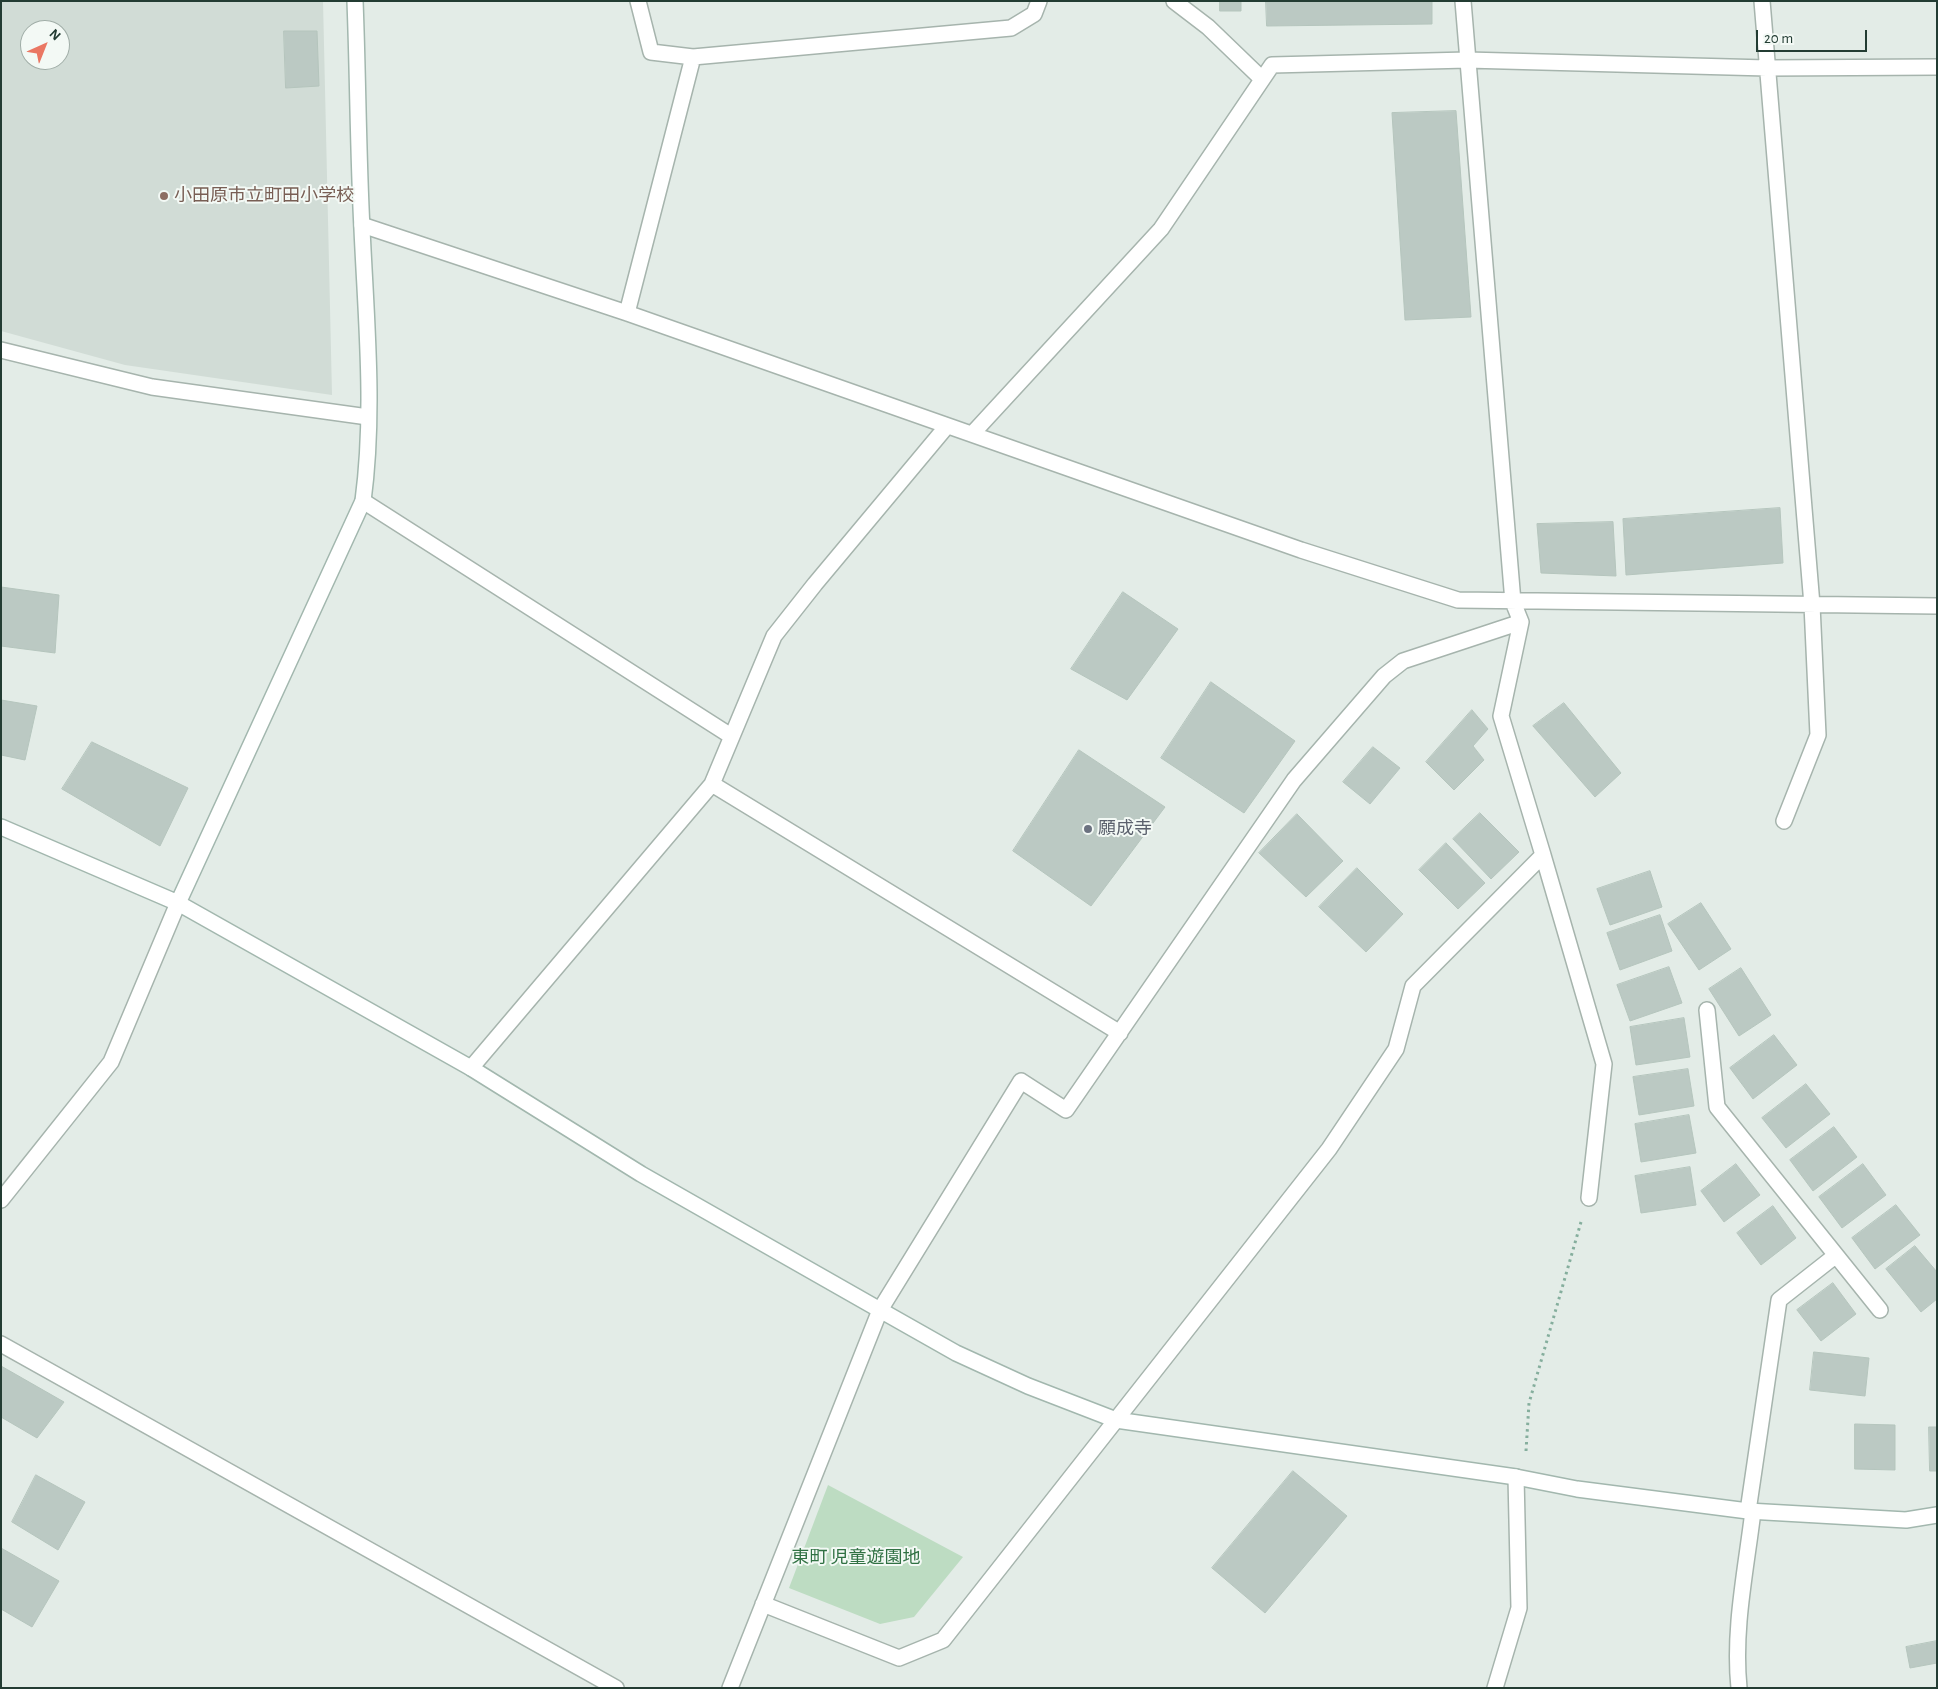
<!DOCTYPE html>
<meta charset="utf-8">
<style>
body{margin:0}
#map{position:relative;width:1938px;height:1689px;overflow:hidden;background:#e3ece7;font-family:"Alegreya Sans",sans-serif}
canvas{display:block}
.frame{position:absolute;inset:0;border:2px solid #233c33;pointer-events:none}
.north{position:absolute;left:20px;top:20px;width:50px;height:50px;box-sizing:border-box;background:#f3f9f5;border:1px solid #a0ada7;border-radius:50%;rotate:44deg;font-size:14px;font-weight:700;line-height:20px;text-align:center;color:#233c33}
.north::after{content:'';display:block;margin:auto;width:18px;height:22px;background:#ea7763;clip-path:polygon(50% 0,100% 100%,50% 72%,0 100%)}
.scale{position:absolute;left:1756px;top:30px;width:111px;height:22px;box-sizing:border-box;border:2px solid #233c33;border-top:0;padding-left:6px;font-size:15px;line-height:18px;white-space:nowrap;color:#233c33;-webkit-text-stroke:4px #f3f9f5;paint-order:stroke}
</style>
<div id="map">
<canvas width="1938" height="1689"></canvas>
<div class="frame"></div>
<div class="north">N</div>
<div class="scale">20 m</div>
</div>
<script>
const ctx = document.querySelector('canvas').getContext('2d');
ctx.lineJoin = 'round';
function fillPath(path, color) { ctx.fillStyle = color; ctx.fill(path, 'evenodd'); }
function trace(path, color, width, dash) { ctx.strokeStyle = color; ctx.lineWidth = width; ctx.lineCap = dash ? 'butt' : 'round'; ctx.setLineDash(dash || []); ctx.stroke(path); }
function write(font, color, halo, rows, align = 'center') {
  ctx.font = font + ' "Alegreya Sans","Noto Sans JP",sans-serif'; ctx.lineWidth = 4; ctx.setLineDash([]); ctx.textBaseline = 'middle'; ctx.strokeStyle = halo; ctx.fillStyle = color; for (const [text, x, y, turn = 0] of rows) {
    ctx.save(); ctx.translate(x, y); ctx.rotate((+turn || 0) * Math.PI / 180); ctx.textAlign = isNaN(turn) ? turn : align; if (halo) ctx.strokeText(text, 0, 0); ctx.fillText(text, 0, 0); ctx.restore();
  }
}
fillPath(new Path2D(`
 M 1,1 L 323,1 L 332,395 L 125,365 L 1,331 ZM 30,30 L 60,30 L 60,60 L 30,60 Z`), '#d1dcd6');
fillPath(new Path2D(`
 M 828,1485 L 963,1557 L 914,1617 L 880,1624 L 789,1588 Z`), '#bddcc2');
const building = new Path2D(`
 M 1220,1 L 1241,1 L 1241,11 L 1220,11 Z
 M 1266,1 L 1432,1 L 1432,24 L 1267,26 Z
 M 284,31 L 317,31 L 319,86 L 286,88 Z
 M 1456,111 L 1471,317 L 1405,320 L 1392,113 Z
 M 1780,508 L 1783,563 L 1626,575 L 1623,519 Z
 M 1613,522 L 1616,576 L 1541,573 L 1537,524 Z
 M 1,587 L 59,595 L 55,653 L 1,646 Z
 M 1123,592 L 1178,629 L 1127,700 L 1071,669 Z
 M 1211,682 L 1295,741 L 1244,813 L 1161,758 Z
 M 1,700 L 37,706 L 25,760 L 1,755 Z
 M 1564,703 L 1621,773 L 1595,797 L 1533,726 Z
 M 1472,710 L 1488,729 L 1473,746 L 1484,760 L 1454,790 L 1426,762 Z
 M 92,742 L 188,788 L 160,846 L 62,789 Z
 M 1373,747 L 1400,768 L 1370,804 L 1343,782 Z
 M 1079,750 L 1165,807 L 1091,906 L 1013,851 Z
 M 1480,813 L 1519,852 L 1491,879 L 1453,839 Z
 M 1297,814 L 1343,861 L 1306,897 L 1259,853 Z
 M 1446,843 L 1485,883 L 1458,909 L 1419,870 Z
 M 1357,868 L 1403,914 L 1366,952 L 1319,907 Z
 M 1650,871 L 1662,907 L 1610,925 L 1597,889 Z
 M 1701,903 L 1731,949 L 1699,970 L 1668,924 Z
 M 1660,915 L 1672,951 L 1620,970 L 1607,933 Z
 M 1669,967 L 1682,1003 L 1630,1021 L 1617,985 Z
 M 1741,968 L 1771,1015 L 1739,1036 L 1709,989 Z
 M 1684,1018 L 1690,1057 L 1636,1065 L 1630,1027 Z
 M 1774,1035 L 1797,1065 L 1753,1099 L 1730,1068 Z
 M 1688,1069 L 1694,1106 L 1639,1115 L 1633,1077 Z
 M 1806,1084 L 1830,1114 L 1786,1148 L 1762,1118 Z
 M 1689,1115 L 1696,1153 L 1641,1162 L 1635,1124 Z
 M 1834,1127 L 1857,1157 L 1813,1191 L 1790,1160 Z
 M 1736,1164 L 1760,1195 L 1724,1222 L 1701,1191 Z
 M 1863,1164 L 1886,1195 L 1842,1228 L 1819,1197 Z
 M 1690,1167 L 1696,1205 L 1641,1213 L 1635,1176 Z
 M 1896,1205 L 1920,1235 L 1875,1269 L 1852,1238 Z
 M 1773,1206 L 1796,1238 L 1761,1265 L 1737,1233 Z
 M 1915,1246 L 1937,1272 L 1937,1299 L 1921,1312 L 1886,1269 Z
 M 1833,1283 L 1856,1314 L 1821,1341 L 1797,1310 Z
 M 1814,1352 L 1869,1358 L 1865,1396 L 1810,1390 Z
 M 1,1366 L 64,1402 L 37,1438 L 1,1417 Z
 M 1855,1424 L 1895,1425 L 1895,1470 L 1855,1469 Z
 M 1929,1427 L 1937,1427 L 1937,1471 L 1930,1471 Z
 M 1293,1471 L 1347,1516 L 1265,1613 L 1212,1568 Z
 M 36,1475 L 85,1502 L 58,1550 L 12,1522 Z
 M 1,1548 L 59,1581 L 32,1627 L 1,1609 Z
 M 1937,1641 L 1937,1663 L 1910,1668 L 1906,1647 Z`);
fillPath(building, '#bbc9c3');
trace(building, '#b5c5bd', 1);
const street = new Path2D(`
 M 638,1 L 651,52 L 693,57
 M 1174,1 L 1208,27 L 1262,79
 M 1762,1 L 1812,605 L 1818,735 L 1784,821
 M 362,225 L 627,313 L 1301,550 L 1458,600 L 1937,606
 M 627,313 L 693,57 L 1011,28 L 1034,14 L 1039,1
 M 1,350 L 152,387 L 368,417
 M 973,433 L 1161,229 L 1272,65 L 1467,60 L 1767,68 L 1937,67
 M 363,501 L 731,736
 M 712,784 L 1120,1033
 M 1543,855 L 1604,1064 L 1589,1198
 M 1707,1010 L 1717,1107 L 1880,1310
 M 471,1068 L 712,784 L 774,636 L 815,584 L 947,426
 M 1,1200 L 111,1062 L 178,903
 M 1,1344 L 616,1688
 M 1748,1511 L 1779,1300 L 1835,1256
 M 763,1604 L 899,1658 L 943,1640 L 1329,1149 L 1396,1049 L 1413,986 L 1543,855 L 1501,716 L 1521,622 L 1513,602 L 1463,1
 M 730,1688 L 880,1310 L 1021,1081 L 1066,1110 L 1294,780 L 1384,676 L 1403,661 L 1521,622
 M 1495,1688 L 1519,1608 L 1516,1477
 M 1739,1688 C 1733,1629 1746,1570 1753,1511`);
const secondary = new Path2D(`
 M 1,827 L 178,903 L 471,1068 L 641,1174 L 880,1310 L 956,1353 L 1028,1386 L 1116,1420 L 1516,1477 L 1577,1489 L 1748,1511 L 1906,1520 L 1937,1515
 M 178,903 L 363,501 C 375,411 366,319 362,229 C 358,153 358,77 355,1`);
trace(street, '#a6b4ad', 18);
trace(secondary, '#a2b7ae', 18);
trace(new Path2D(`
 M 1526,1451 L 1529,1403 L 1581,1222`), '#85ae9d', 3, [2.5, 4]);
trace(street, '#fff', 15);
trace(secondary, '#fff', 15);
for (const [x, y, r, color] of [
 [164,196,5,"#8d6e63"],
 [1088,829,5,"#6b7280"]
]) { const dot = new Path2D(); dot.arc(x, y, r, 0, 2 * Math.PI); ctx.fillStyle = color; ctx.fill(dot); trace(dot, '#f3f9f5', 2); }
write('18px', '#785e54', '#f3f9f5', [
 ["小田原市立町田小学校",174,196]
], 'left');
write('18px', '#5b616d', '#f3f9f5', [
 ["願成寺",1098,829]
], 'left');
write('18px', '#307143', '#f3f9f5', [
 ["東町 児童遊園地",856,1558]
]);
</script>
